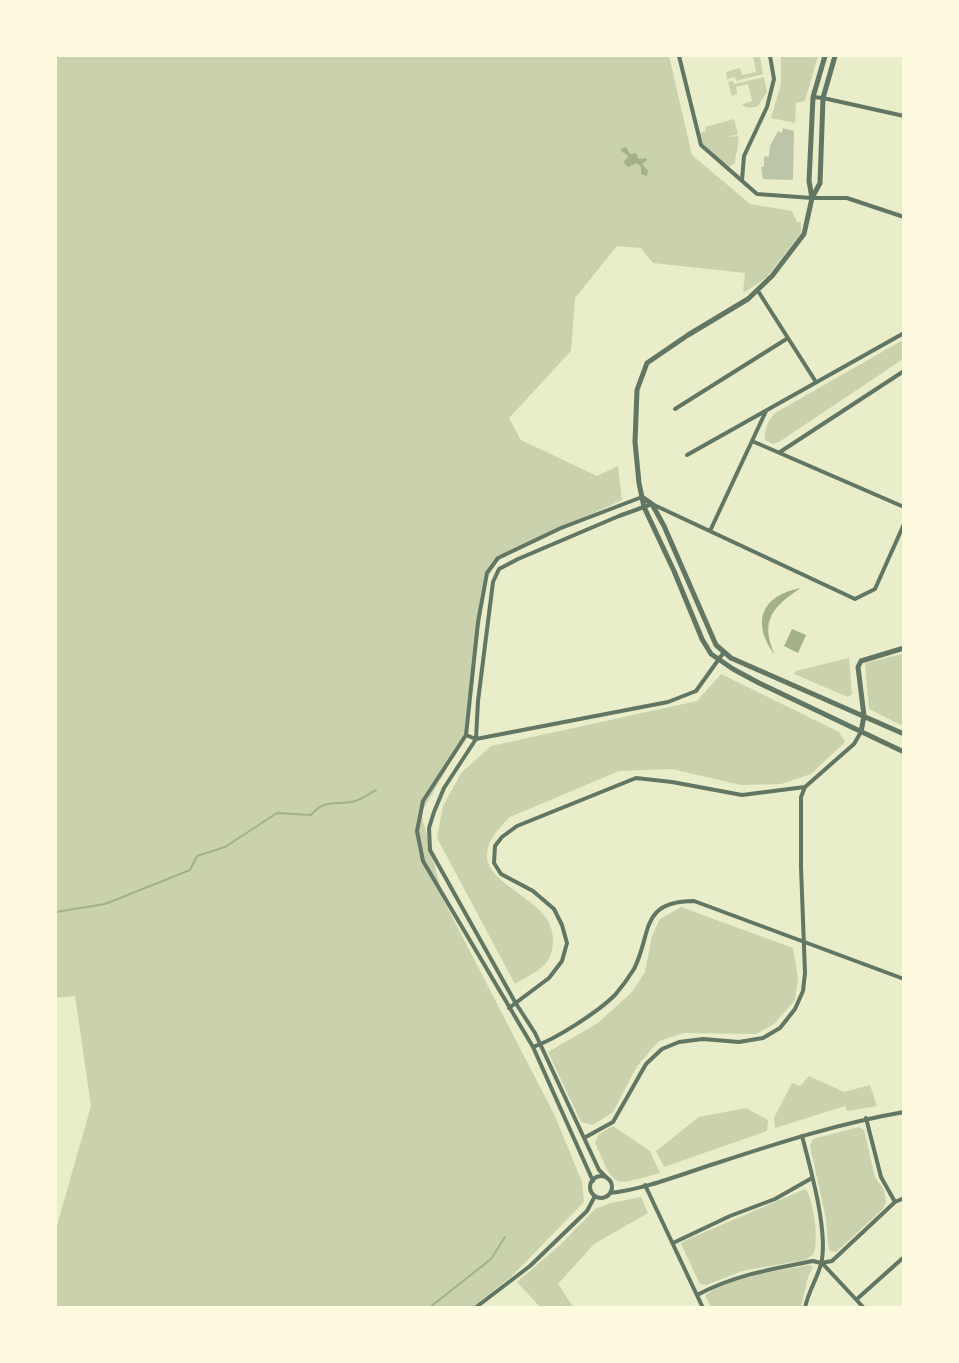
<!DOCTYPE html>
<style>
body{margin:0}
#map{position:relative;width:959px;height:1363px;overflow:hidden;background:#e9edc9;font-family:"Fira Sans",sans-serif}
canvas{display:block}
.frame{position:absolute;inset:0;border:57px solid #fefae0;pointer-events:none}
</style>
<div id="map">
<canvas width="959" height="1363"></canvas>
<div class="frame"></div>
</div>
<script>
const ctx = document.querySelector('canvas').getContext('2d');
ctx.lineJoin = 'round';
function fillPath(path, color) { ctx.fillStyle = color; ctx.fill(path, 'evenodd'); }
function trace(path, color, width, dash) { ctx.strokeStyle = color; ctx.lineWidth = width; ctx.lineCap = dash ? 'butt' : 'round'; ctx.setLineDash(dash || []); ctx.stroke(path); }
fillPath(new Path2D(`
 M 56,56 L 669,56 L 692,155 L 750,204 L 792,211 L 797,222 L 801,222 L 801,233 L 766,278 L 743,293 L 745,273 L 653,263 L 641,248 L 617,246 L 575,298 L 571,351 L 509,418 L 521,440 L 597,476 L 618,466 L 622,500 L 497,557 L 487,574 L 465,737 L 421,813 L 444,901 L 555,1116 L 582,1182 L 584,1202 L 512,1276 L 473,1307 L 56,1307 L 56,1229 L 91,1106 L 75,996 L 56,998 Z
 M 753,56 L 760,56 L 763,74 L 736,81 L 735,77 L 727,79 L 726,72 L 740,68 L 742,75 L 756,72 Z
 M 781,56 L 818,56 L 805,101 L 796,103 L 795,123 L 771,118 L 781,84 Z
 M 764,77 L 767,92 L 758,106 L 749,108 L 741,105 L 752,101 L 748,84 L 736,87 L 737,94 L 732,96 L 728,82 L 733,81 L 734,84 Z
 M 734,119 L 738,134 L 727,137 L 738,136 C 740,145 735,154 735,163 L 728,168 L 703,144 L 700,133 L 706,131 L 705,127 Z
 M 903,340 L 903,359 L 779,442 L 773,444 L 765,440 C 764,430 768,420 775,413 Z
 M 903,654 L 904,654 L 903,726 L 869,709 L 865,663 Z
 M 849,658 L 852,694 L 848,697 L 794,674 L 796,671 Z
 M 721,674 L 839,732 L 845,742 L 811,774 L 781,784 L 741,785 L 672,769 L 619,771 L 510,817 C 440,883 552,887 553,938 C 553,948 552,956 545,964 C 538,972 524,978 515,984 L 437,838 L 443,806 L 461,773 L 491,746 L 697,701 Z
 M 681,907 L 793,948 L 798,979 L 795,1000 L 774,1024 L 756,1034 L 684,1033 L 659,1041 L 637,1066 L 613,1112 L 593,1125 L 581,1122 L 548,1052 L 598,1023 L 632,992 L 645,972 L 652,936 L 660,919 Z
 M 809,1076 L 844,1092 L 870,1085 L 877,1106 L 847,1111 L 845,1106 L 775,1128 L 774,1118 L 792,1083 L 800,1086 Z
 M 746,1108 L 768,1120 L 767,1131 L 664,1167 L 656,1151 L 699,1117 Z
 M 613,1126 L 650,1151 L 660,1173 C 611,1186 616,1190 595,1143 L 599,1134 Z
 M 859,1127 L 864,1130 L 875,1177 L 884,1190 L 886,1202 L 883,1209 L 836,1252 L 830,1251 L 828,1245 L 826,1219 L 810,1146 L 813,1139 Z
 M 805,1189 C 813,1196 820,1245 813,1254 C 812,1256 807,1259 805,1260 L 742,1271 L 707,1285 L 700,1284 L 681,1244 L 684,1241 Z
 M 641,1197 L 648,1213 L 594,1244 L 558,1284 L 573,1307 L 540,1307 L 517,1282 L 560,1245 L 595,1209 L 611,1203 Z
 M 809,1265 L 813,1267 L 808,1277 L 801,1307 L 711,1307 L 705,1295 C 737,1275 774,1272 809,1265 Z`), '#cad2ad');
fillPath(new Path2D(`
 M 626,147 L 630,154 L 636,153 L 639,159 L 646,158 L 647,160 L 642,164 L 648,171 L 647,176 L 641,174 L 641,167 L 637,163 L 629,167 L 625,165 L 624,161 L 628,157 L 626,154 L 622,152 L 621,149 Z
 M 801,588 C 773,606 759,621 775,655 C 750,622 762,595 801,588 Z
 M 792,629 L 806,635 L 798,653 L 784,646 Z`), '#a3b18a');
trace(new Path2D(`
 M 56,912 L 105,904 L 190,870 L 197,856 L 225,847 L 277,813 L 311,815 C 325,798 336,806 355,801 C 362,799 369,794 376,790
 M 429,1308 L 491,1259 L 505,1237`), '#a3b18a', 2);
fillPath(new Path2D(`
 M 783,128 L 794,131 L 793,180 L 763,179 L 761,167 L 764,167 L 764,156 L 769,157 L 770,146 L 778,131 L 782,133 Z`), '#bcc5a7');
trace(new Path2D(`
 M 679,56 L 701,145 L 757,194 L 812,198 L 847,198 L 904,217
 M 813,97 L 823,98 L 904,116
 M 742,180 L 744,156 L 767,107 L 774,79 L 770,56
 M 758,291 L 816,382
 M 675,409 L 788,338
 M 752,441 L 904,507
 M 780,452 L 904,371
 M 687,455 L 904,333
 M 710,531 L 766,411
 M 466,735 L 476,739 L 668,702 L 696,691 L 724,652
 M 509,1008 L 549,978 L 562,961 L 567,943 L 562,925 L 554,909 L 533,891 L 501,874 L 494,863 L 495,846 L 502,837 L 517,826 L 636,778 L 672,782 L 742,795 L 805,787 L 854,744 L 861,732
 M 533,1047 C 556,1039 598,1012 615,995 C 621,988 629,977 634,969 C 652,934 639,901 694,901 L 904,979
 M 866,1118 L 881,1177 L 895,1202
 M 802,1136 C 810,1167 829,1233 821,1264 C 817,1279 808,1292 805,1308
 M 584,1138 L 613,1122 L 646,1064 L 662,1049 L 679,1042 L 703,1039 L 739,1042 L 763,1038 L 780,1028 L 795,1009 L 803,991 L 805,973 L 801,867 L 801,797 L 805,787
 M590 1187a11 11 0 1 1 22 0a11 11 0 1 1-22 0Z
 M 606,1177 L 599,1170 L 535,1033 L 515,1002 L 430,850 L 429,828 L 434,812 L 444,788 L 476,739 L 478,701 L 493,582 L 499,569 L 518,559 L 619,516 L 652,504 L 855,599 L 875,589 L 904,524
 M 593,1181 L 533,1047 L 423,861 L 417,831 L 423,801 L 466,735 L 478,622 L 487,573 L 498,558 L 561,528 L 642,497
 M 645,1185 L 703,1308
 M 610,1193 C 646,1189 682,1174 717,1163 C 778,1143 840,1123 904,1112
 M 673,1243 L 730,1216 L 775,1199 L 812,1178
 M 822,1263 L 864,1308
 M 697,1295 C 735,1275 771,1269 813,1261 L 821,1263 L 832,1261 L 895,1202 L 904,1198
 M 857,1299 L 904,1257
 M 475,1308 L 530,1266 L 587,1211 L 595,1196`), '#617663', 4);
trace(new Path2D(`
 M 835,56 L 823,98 L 820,183 L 812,198 L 804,234 L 772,276 L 748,299 L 688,335 L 647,363 L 637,390 L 635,442 L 639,483 L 644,507 L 674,571 L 702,639 L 711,654 L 733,669 L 759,683 L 904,752
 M 812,198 L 809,181 L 813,97 L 825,56
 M 642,497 L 652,504 L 664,526 L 716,645 L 731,658 L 904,734
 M 861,732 L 864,716 L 858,667 L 861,661 L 904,648`), '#617663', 5);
</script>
